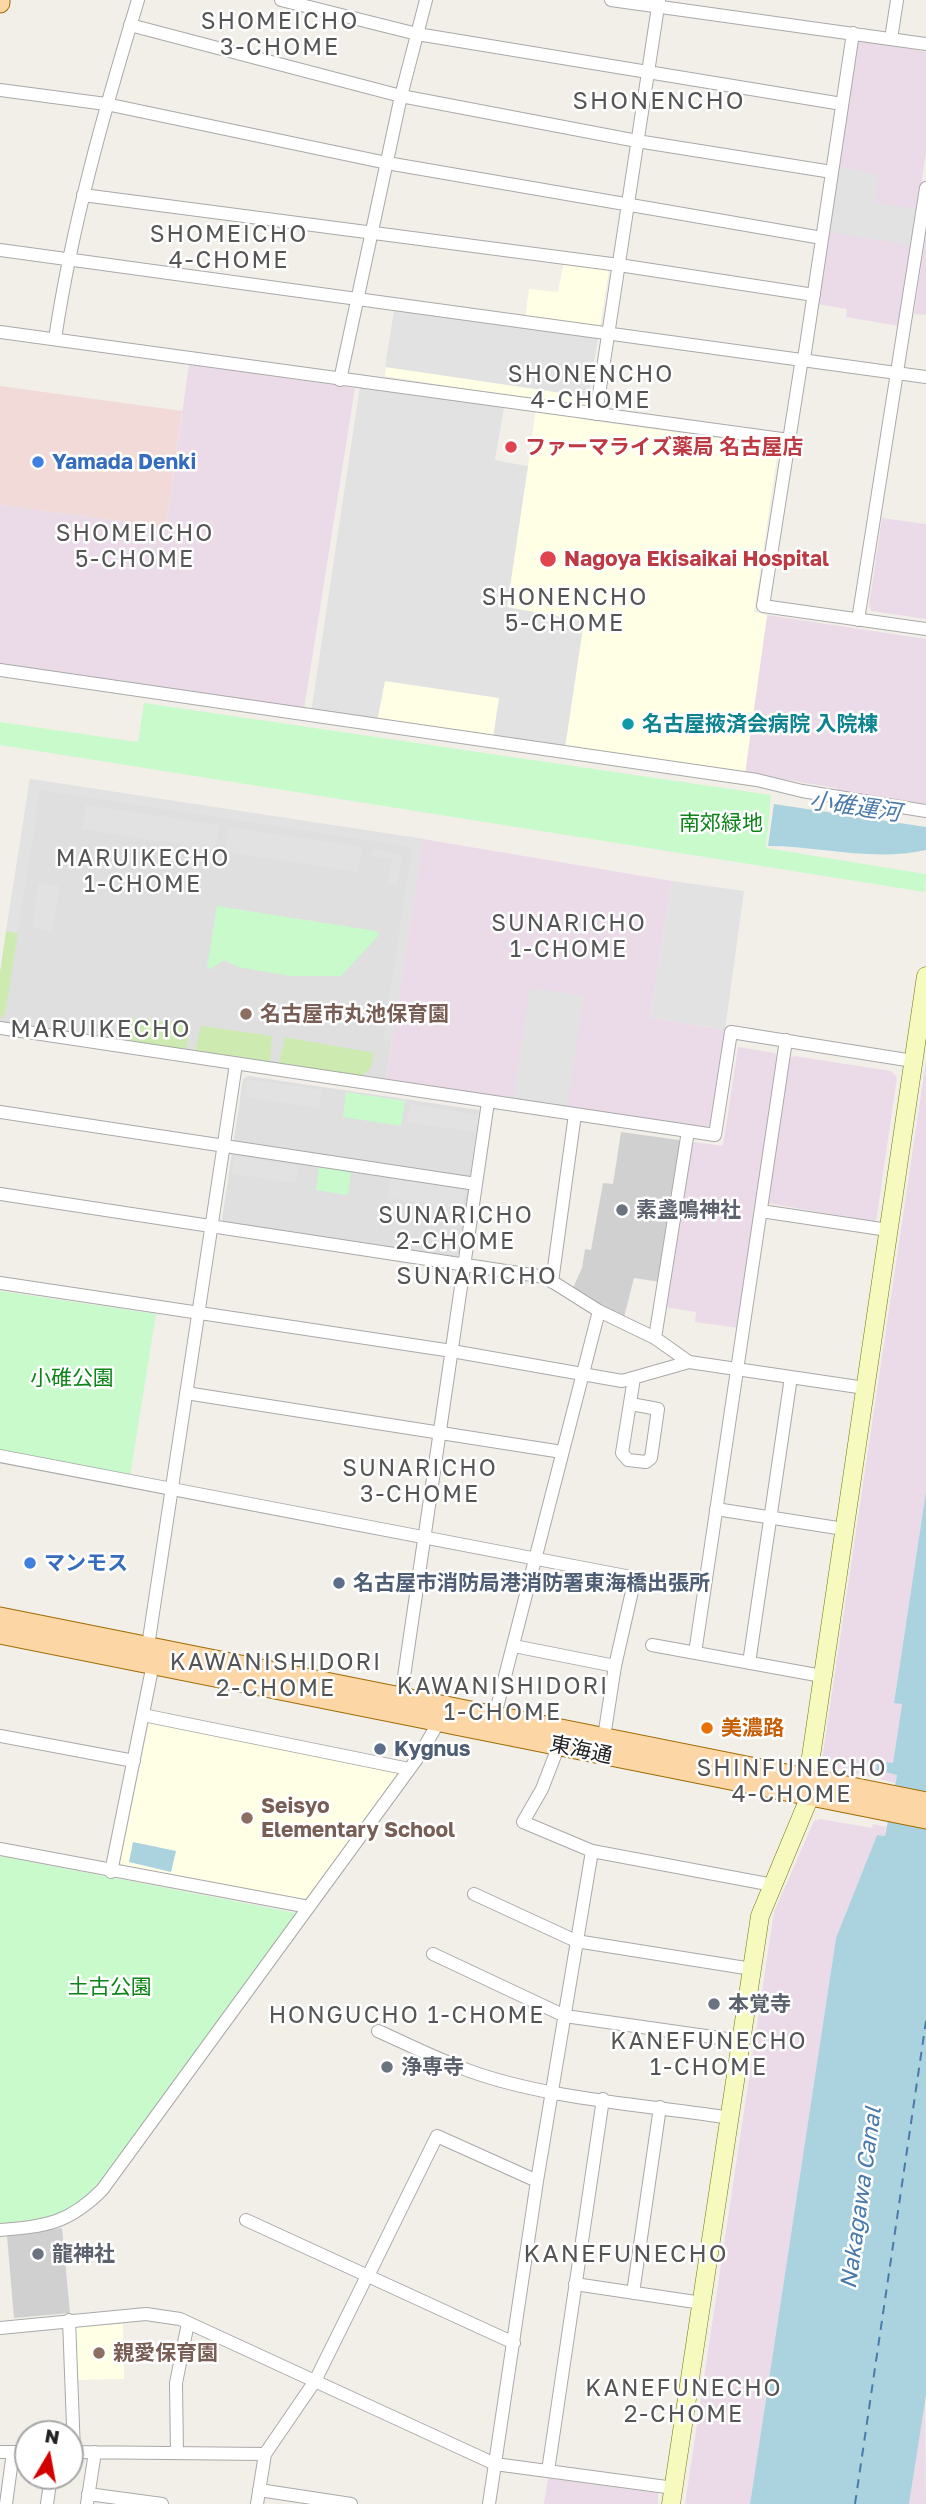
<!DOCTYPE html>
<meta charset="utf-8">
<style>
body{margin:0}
#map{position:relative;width:926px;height:2504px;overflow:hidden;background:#f2efe9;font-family:"Golos Text",sans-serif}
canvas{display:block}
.north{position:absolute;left:14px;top:2420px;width:70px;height:70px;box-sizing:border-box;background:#fff;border:2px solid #a7a7a7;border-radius:50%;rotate:10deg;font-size:19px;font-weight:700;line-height:28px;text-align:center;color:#222}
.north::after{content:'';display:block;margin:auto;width:24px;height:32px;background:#d40000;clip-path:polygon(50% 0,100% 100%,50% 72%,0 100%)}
</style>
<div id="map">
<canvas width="926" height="2504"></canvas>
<div class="north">N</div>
</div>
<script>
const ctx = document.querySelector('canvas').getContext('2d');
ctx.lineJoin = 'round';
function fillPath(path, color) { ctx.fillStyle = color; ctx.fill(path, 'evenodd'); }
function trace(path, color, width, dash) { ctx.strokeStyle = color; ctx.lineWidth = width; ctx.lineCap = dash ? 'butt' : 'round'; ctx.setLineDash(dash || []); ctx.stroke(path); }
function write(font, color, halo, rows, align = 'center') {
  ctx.font = font + ' "Golos Text","Noto Sans JP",sans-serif'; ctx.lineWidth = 5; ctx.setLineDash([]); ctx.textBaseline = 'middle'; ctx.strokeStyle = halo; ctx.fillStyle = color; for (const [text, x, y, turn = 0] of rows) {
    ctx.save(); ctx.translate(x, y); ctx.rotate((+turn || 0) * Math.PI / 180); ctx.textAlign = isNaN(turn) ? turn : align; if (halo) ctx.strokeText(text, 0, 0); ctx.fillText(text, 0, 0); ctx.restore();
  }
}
fillPath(new Path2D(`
 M 30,779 L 423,839 L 386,1080 L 0,1022 L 0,973 Z
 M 248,1076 L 479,1110 L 460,1252 L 456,1257 L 224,1223 L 222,1219 L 243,1079 Z`), '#e0dfdf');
fillPath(new Path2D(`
 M 0,386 L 182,411 L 166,527 L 0,505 Z`), '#f2dad9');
fillPath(new Path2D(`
 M 861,40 L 926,52 L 926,153 L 899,326 L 846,317 L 847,309 L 817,304 L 856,44 Z
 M 926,234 L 926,315 L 914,314 Z
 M 189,364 L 355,388 L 304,709 L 0,665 L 0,505 L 166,527 Z
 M 882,518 L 926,524 L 926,619 L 871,611 L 869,606 Z
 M 767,615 L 926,639 L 926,807 L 842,794 L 836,788 L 745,773 Z
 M 423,839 L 672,881 L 650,1017 L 725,1030 L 711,1124 L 704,1128 L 386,1080 Z
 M 738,1047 L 775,1053 L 778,1059 L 739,1328 L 695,1322 L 696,1312 L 665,1307 L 691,1145 L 694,1142 L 723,1146 Z
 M 794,1056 L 891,1071 L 897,1077 L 876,1222 L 767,1203 L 788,1059 Z
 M 926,1061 L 926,1491 L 894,1702 L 902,1704 L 893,1763 L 878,1761 L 876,1770 L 897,1775 L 895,1783 L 827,1766 L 822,1760 Z
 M 820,1819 L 872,1828 L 873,1824 L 886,1827 L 885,1836 L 877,1835 L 836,1938 L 750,2504 L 685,2504 L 774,1912 L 814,1821 Z
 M 925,2395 L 926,2504 L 909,2504 Z
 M 548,2478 L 658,2493 L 658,2504 L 544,2504 Z`), '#ebdbe8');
fillPath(new Path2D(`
 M 564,261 L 609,270 L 585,420 L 776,446 L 778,450 L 754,612 L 767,615 L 745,773 L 311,713 L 503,404 L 495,460 L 528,466 L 537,400 L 385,376 L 394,310 L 524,327 L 529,289 L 558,292 Z
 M 153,1721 L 395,1770 L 397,1774 L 308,1896 L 302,1900 L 123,1866 L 120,1862 L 149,1723 Z
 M 123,2324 L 124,2379 L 74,2380 L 74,2327 Z`), '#ffffe5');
fillPath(new Path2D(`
 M 621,1132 L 679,1140 L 681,1145 L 660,1282 L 634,1278 L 624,1317 L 572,1290 L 582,1268 L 585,1249 L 591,1250 L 603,1183 L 613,1184 Z
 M 62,2228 L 70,2313 L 14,2318 L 7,2236 Z`), '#d0d0d0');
fillPath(new Path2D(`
 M 6,931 L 18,933 L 5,1013 L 0,1019 L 0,973 Z
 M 136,1018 L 190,1025 L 186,1050 L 128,1041 L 123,1031 L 126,1021 Z
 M 201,1026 L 272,1036 L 270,1062 L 195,1051 Z
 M 285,1037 L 374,1053 L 371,1067 L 362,1076 L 279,1064 Z`), '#cdebb0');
fillPath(new Path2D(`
 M 144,703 L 771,795 L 766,848 L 926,874 L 925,892 L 0,745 L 0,722 L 138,742 Z
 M 217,906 L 376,931 L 379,935 L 341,976 L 290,976 L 238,967 L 224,960 L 211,969 L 207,968 Z
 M 346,1092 L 405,1101 L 401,1126 L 343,1117 Z
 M 319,1167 L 351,1172 L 348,1195 L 316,1190 Z
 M 0,1291 L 156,1314 L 130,1476 L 0,1451 Z
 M 0,1856 L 296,1913 L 99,2184 C 66,2218 46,2219 0,2224 Z`), '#c8facc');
fillPath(new Path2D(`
 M 838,168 L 878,174 L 874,203 L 917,209 L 912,245 L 828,232 Z
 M 394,310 L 598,338 L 589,397 L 385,367 Z
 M 360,386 L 505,402 L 495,460 L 528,466 L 507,607 L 584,621 L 565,748 L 493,738 L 499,698 L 385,681 L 377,722 L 311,713 Z
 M 30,779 L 423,839 L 392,1042 L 383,1040 L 412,847 L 40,790 L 18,933 L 6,931 Z
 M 86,805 L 219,825 L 215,850 L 82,829 Z
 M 229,827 L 362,847 L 358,872 L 225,852 Z
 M 373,849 L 402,855 L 398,884 L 388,883 L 392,859 L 372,856 Z
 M 672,881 L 744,891 L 725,1030 L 650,1017 Z
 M 38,883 L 59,886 L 53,931 L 32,928 Z
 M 530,988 L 584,996 L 567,1107 L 513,1099 Z
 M 246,1079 L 322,1090 L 319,1108 L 244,1097 Z
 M 410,1104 L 478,1115 L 475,1132 L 407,1122 Z
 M 234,1156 L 298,1166 L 295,1183 L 231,1174 Z
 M 391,1177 L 466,1189 L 462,1209 L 388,1198 Z`), '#e2e2e2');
fillPath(new Path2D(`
 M 774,804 L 926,827 L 926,850 C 873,862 820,846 768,846 Z
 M 926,1491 L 926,2395 L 909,2504 L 750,2504 L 836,1938 L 877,1835 L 885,1836 L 897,1775 L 876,1770 L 878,1761 L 893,1763 L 902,1704 L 894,1703 Z
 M 133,1842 L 176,1851 L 171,1872 L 129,1862 Z`), '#aad3df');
trace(new Path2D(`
 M 855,2504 L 926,2021`), '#4a7aab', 2, [9, 7]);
const street = new Path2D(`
 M 281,0 L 417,34 L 842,104
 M 611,0 L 926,44
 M 130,25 L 401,96 L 637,141 L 832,172
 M 891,39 L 897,0
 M 0,90 L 106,104 L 387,163 L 822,238
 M 83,195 L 619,265 L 814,295
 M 0,250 L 926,377
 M 0,332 L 789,440
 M 55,339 C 72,224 104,112 138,0
 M 802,358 L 763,606 L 926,629
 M 804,359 L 853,33
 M 340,380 L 401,96 L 426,0
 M 596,414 L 659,0
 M 858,620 L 926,188
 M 0,670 L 757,780 L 802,791 L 926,811
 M 0,1028 L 715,1135 L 731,1032 L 913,1061
 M 0,1112 L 476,1184
 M 0,1194 L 545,1277 L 599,1311 L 655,1338 L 689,1362 L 865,1388
 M 761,1211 L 888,1230
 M 552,1282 L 575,1114
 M 0,1283 L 452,1351 L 622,1381 L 689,1362
 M 655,1338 L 688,1131
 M 186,1393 L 562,1452
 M 631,1404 L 658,1409 L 651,1458 L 646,1462 L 628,1460 L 622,1453 L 634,1378
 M 0,1456 L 657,1582
 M 716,1509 L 844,1529
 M 652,1645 L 822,1676
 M 148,1646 L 236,1064
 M 514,1646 L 615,1666 L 635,1578
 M 695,1653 L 786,1040
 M 749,1663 L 791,1377
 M 400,1704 L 488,1102
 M 143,1715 L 409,1769
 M 495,1715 L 599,1311
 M 0,1736 L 134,1761
 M 604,1737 L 615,1666
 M 559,1745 L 542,1789 L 523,1822 L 592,1851 L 773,1885
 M 0,1849 L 309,1907
 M 111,1872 L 153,1664
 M 474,1894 L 576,1941 L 752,1969
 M 433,1954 L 565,2016 L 741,2041
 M 378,2031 C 407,2044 437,2059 467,2070 C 545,2099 647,2105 730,2118
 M 246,2220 L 514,2343
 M 0,2230 C 46,2226 68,2224 102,2190 L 419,1756 L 441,1718
 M 368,2276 L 437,2136 L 537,2181
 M 575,2284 L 702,2303
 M 633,2293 L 660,2107
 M 69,2320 L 74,2452
 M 0,2328 L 146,2314 L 180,2319 L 495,2464 L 674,2488
 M 0,2452 L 28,2452
 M 70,2452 L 265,2454
 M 177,2453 L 176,2383 L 188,2323
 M 548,2471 L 603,2099
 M 259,2490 L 351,2504
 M 88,2494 L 162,2504
 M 6,2504 L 13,2452
 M 47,2504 L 51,2476
 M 87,2504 L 95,2452
 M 257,2504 L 265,2454 L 315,2381 L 367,2276
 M 489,2504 L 537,2181 L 592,1851`);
const secondary = new Path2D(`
 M 671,2504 L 760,1916 L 810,1796 L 808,1777 L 926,976`);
const primary = new Path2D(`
 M 0,3 L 0,0
 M 0,1617 L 926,1802
 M 0,1634 L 926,1819`);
trace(street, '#a9a9a9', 14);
trace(secondary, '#707d05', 19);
trace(primary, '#a06b00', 21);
trace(street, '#fff', 12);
trace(secondary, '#f7fabf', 18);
trace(primary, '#fcd6a4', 19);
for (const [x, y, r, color] of [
 [511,447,7,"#e0444e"],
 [38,462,7,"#3f7fe0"],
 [548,559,9,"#e0444e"],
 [628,724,7,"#0f9aa8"],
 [246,1014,7,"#8d6e63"],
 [622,1210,7,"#6b7280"],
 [30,1563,7,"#3f7fe0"],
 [339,1583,7,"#5c6f8a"],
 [707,1728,7,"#e8710a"],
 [380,1749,7,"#5c6f8a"],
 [247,1818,7,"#8d6e63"],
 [714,2004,7,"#6b7280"],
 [387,2067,7,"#6b7280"],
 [38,2254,7,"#6b7280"],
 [99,2353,7,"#8d6e63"]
]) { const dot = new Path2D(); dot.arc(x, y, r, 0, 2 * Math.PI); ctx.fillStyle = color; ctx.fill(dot); trace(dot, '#fff', 2.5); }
write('bold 21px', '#be3a42', '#fff', [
 ["ファーマライズ薬局 名古屋店",525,447],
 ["Nagoya Ekisaikai Hospital",564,559]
], 'left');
write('bold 21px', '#366cbe', '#fff', [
 ["Yamada Denki",52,462],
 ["マンモス",44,1563]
], 'left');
write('bold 21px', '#0d838f', '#fff', [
 ["名古屋掖済会病院 入院棟",642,724]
], 'left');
write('21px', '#0c8416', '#fff', [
 ["南郊緑地",721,823],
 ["小碓公園",72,1378],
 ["土古公園",110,1987]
]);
write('bold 21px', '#785e54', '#fff', [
 ["名古屋市丸池保育園",260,1014],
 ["Seisyo",261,1806],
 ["Elementary School",261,1830],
 ["親愛保育園",113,2353]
], 'left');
write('bold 21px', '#5b616d', '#fff', [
 ["素盞鳴神社",636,1210],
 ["本覚寺",728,2004],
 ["浄専寺",401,2067],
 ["龍神社",52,2254]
], 'left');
write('bold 21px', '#4e5e75', '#fff', [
 ["名古屋市消防局港消防署東海橋出張所",353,1583],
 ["Kygnus",394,1749]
], 'left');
write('bold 21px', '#c56008', '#fff', [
 ["美濃路",721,1728]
], 'left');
write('21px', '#222', '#fff', [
 ["東海通",581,1750,12]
]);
ctx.letterSpacing = '2px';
write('23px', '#555', '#fff', [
 ["SHOMEICHO",280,22],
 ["3-CHOME",280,48],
 ["SHOMEICHO",229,235],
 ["4-CHOME",229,261],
 ["SHONENCHO",591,375],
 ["4-CHOME",591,401],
 ["SHOMEICHO",135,534],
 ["5-CHOME",135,560],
 ["SHONENCHO",565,598],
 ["5-CHOME",565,624],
 ["MARUIKECHO",143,859],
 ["1-CHOME",143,885],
 ["SUNARICHO",569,924],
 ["1-CHOME",569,950],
 ["SUNARICHO",456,1216],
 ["2-CHOME",456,1242],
 ["SUNARICHO",420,1469],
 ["3-CHOME",420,1495],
 ["KAWANISHIDORI",276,1663],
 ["2-CHOME",276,1689],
 ["KAWANISHIDORI",503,1687],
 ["1-CHOME",503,1713],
 ["SHINFUNECHO",792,1769],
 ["4-CHOME",792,1795],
 ["HONGUCHO 1-CHOME",407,2016],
 ["KANEFUNECHO",709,2042],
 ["1-CHOME",709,2068],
 ["KANEFUNECHO",684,2389],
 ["2-CHOME",684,2415]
]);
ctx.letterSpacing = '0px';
write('italic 23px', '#4a7aab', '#fff', [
 ["小碓運河",855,807,8],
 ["Nakagawa Canal",861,2198,-82]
]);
ctx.letterSpacing = '2px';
write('24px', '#555', '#fff', [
 ["SHONENCHO",659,101],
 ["MARUIKECHO",101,1029],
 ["SUNARICHO",477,1276],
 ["KANEFUNECHO",626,2254]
]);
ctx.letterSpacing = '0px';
</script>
